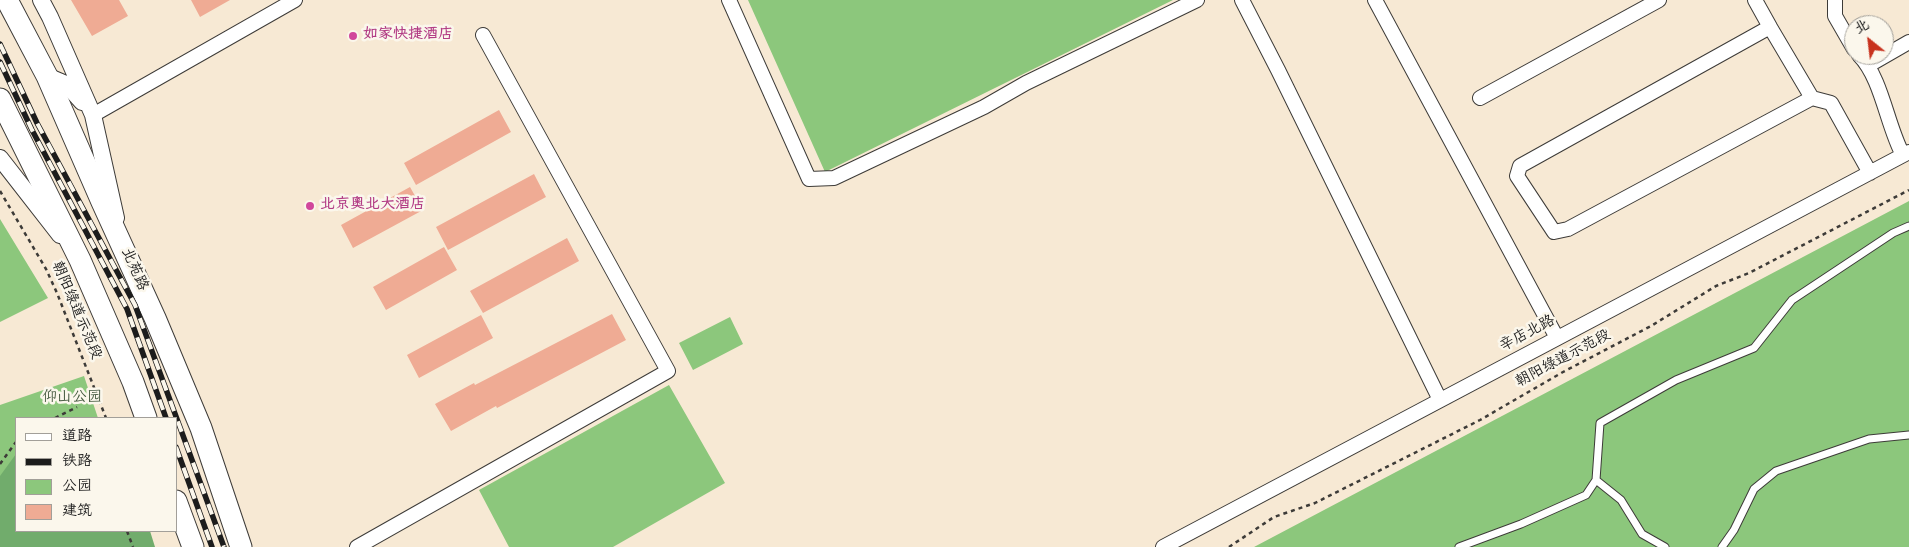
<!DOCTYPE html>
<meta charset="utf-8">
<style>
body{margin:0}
#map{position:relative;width:1909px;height:547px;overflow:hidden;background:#f7e9d4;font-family:Dekko,"LXGW WenKai TC",sans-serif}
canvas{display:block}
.legend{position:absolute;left:15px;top:417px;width:162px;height:115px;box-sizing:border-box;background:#fbf7ec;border:1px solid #a29f99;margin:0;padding:6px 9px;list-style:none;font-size:15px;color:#1c1c1c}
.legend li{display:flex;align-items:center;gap:10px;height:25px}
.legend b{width:25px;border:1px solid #a29f99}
.north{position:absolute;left:1844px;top:15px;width:50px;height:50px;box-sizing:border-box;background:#fbf7ec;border:1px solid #a29f99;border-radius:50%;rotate:331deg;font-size:14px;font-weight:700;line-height:20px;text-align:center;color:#1c1c1c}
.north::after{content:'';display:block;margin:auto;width:18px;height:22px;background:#c8321e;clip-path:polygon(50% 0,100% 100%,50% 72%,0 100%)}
</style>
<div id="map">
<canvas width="1909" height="547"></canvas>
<ul class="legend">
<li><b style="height:6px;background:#fff"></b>道路</li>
<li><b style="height:6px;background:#1c1c1c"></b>铁路</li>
<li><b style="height:14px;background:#8cc77c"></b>公园</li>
<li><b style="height:14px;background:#efab94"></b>建筑</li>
</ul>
<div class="north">北</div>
</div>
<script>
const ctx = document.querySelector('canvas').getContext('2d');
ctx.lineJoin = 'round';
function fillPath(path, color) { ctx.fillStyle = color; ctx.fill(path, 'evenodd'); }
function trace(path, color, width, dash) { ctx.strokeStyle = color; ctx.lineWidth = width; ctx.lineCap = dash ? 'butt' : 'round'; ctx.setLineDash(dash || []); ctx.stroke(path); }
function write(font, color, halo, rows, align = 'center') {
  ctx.font = font + ' Dekko,"LXGW WenKai TC",sans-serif'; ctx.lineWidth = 5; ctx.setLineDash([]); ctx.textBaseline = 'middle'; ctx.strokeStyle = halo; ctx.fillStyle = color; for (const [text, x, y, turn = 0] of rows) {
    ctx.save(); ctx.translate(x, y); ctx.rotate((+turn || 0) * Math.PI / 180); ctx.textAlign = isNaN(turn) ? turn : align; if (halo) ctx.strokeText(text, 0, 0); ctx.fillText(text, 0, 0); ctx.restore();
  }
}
fillPath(new Path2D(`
 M 748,0 L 1173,0 L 825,172 Z
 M 1909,201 L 1909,547 L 1254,547 Z
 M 0,219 L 48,298 L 0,322 Z
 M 730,317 L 743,344 L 693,370 L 679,343 Z
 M 84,376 L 98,418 L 16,418 L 16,531 L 0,547 L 0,405 Z
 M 669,385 L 725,483 L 613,547 L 509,547 L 479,490 Z`), '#8cc77c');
fillPath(new Path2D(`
 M 16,454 L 16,531 L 150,531 L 155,547 L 0,547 L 0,476 Z`), '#71ac6c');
fillPath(new Path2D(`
 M 71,0 L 119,0 L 128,16 L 92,36 Z
 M 191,0 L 230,0 L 200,17 Z
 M 499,110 L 511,132 L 416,185 L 404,163 Z
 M 534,174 L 546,197 L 448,250 L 436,227 Z
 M 410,187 L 423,210 L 353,248 L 341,225 Z
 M 567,238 L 579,261 L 483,313 L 470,291 Z
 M 444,247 L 457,270 L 386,310 L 373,287 Z
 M 612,314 L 626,340 L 497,408 L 496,406 L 451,431 L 435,404 L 474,383 L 475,385 Z
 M 481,315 L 493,338 L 419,378 L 407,355 Z`), '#efab94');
const service = new Path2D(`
 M 1596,480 L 1621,500 L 1642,534 L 1665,547
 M 1459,547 L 1521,524 L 1586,495 L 1596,480 L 1600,423 L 1676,380 L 1754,348 L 1792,300 L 1893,233 L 1909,226
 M 1722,547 L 1734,530 L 1754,489 L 1776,471 L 1869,439 L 1909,435`);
const minor = new Path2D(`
 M 729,0 L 809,179 L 834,178 L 984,107 L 1026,83 L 1197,0
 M 1242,0 L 1278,70 L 1440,400
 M 1375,0 L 1557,338
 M 1755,0 L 1770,27
 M 1835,0 L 1835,16 L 1854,49
 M 1859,55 C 1882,78 1887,126 1903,155
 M 1869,65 L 1909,42
 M 1480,98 L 1659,0
 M 1812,98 L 1770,27 L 1520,166 L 1517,176 L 1554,232 L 1568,229 L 1812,98 L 1831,103 L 1870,173
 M 93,115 L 295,0
 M 357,547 L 668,371 L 483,35
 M 1163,547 L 1909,152`);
const tertiary = new Path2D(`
 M 41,0 L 50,17 L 93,115 L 116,218
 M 47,76 L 66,84 L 82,102
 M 0,158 L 60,235`);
const primary = new Path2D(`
 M 7,0 L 47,76 L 102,202 L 155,318 L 201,428 L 241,547
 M 0,99 L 80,260 L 133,382 L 146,418
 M 176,501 L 193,547`);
trace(service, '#3d3b38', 9);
trace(minor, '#3d3b38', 16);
trace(tertiary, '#3d3b38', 18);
trace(primary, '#3d3b38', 23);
trace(new Path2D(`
 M 0,191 L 46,269 L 57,293 L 106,418
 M 55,418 L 77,407
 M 0,464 L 16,442
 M 127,531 L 133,547
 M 1229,547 L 1274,517 L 1315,503 L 1480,420 L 1563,372 L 1651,326 L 1716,286 L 1749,273 L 1909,190`), '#3d3b38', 2.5, [4, 4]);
trace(service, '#fff', 7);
trace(minor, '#fff', 14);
trace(tertiary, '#fff', 16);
trace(primary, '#fff', 21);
const rail = new Path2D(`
 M 0,44 L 37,123 L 135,305 L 224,547
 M 0,62 L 32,130 L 127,309 L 166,418
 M 176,447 L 212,547`);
trace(rail, '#1c1c1c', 5.5);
trace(rail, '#fbf7ec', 4, [11]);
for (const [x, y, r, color] of [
 [353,36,5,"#d1479c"],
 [310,206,5,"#d1479c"]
]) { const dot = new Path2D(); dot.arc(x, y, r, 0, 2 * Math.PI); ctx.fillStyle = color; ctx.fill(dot); trace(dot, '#fbf7ec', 2); }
write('bold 15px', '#b23c85', '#fbf7ec', [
 ["如家快捷酒店",363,36],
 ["北京奥北大酒店",320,206]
], 'left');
write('15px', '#1c1c1c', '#fbf7ec', [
 ["北苑路",133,270,66],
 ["朝阳绿道示范段",75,311,67],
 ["辛店北路",1528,335,-28],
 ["朝阳绿道示范段",1564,360,-28]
]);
write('15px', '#43583e', '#fbf7ec', [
 ["仰山公园",72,399]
]);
</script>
